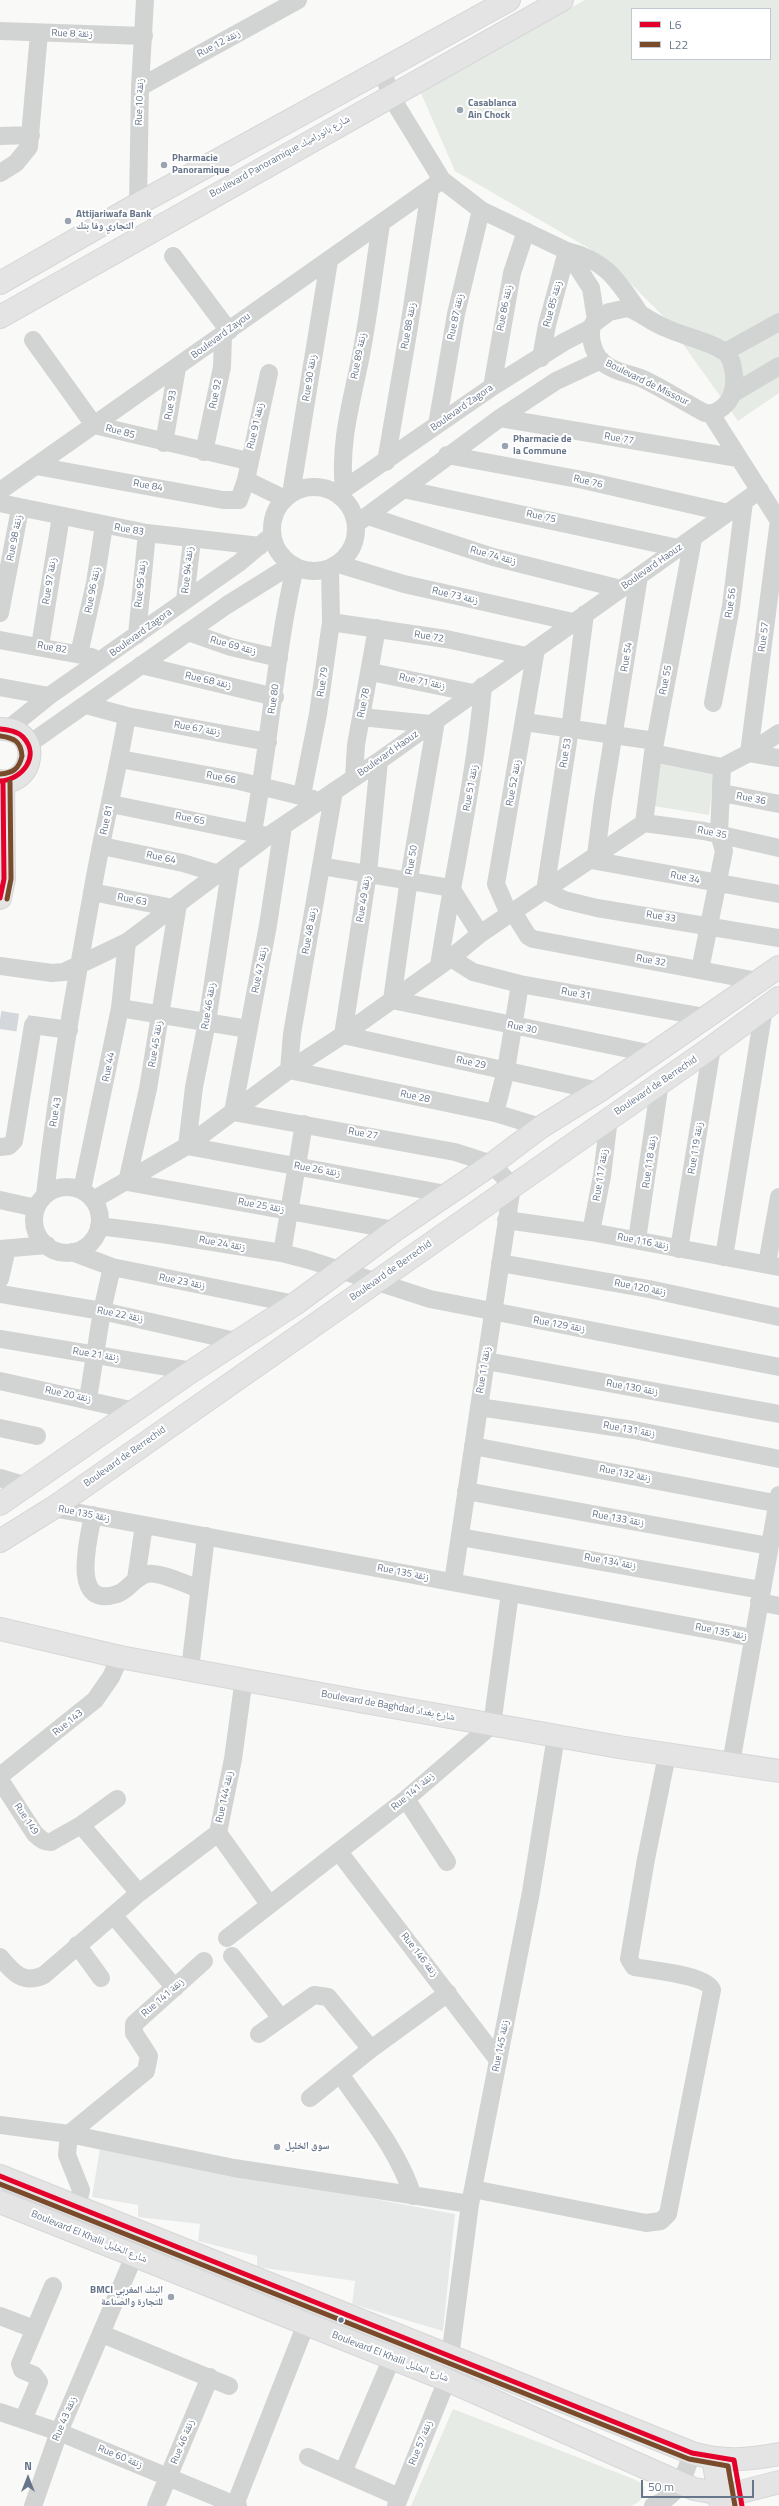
<!DOCTYPE html>
<meta charset="utf-8">
<style>
body{margin:0}
#map{position:relative;width:779px;height:2506px;overflow:hidden;background:#f9f9f8;font-family:"Titillium Web",sans-serif}
canvas{display:block}
.legend{position:absolute;left:631px;top:8px;width:140px;height:52px;box-sizing:border-box;background:#fff;border:1px solid #c2c8d1;margin:0;padding:5px 7px;list-style:none;font-size:12px;color:#67768b}
.legend li{display:flex;align-items:center;gap:8px;height:20px}
.legend b{width:20px;border:1px solid #c2c8d1}
.north{position:absolute;left:8px;top:2458px;width:40px;height:40px;-webkit-text-stroke:3px #fff;paint-order:stroke;rotate:0deg;font-size:11px;font-weight:700;line-height:16px;text-align:center;color:#67768b}
.north::after{content:'';display:block;margin:auto;width:14px;height:18px;background:#67768b;clip-path:polygon(50% 0,100% 100%,50% 72%,0 100%)}
.scale{position:absolute;left:641px;top:2480px;width:113px;height:18px;box-sizing:border-box;border:2px solid #67768b;border-top:0;padding-left:5px;font-size:12px;line-height:14px;white-space:nowrap;color:#67768b;-webkit-text-stroke:3px #fff;paint-order:stroke}
</style>
<div id="map">
<canvas width="779" height="2506"></canvas>
<ul class="legend">
<li><b style="height:5px;background:#e4002b"></b>L6</li>
<li><b style="height:5px;background:#7a4b2a"></b>L22</li>
</ul>
<div class="north">N</div>
<div class="scale">50 m</div>
</div>
<script>
const ctx = document.querySelector('canvas').getContext('2d');
ctx.lineJoin = 'round';
function fillPath(path, color) { ctx.fillStyle = color; ctx.fill(path, 'evenodd'); }
function trace(path, color, width, dash) { ctx.strokeStyle = color; ctx.lineWidth = width; ctx.lineCap = dash ? 'butt' : 'round'; ctx.setLineDash(dash || []); ctx.stroke(path); }
function write(font, color, halo, rows, align = 'center') {
  ctx.font = font + ' "Titillium Web","Noto Naskh Arabic",sans-serif'; ctx.lineWidth = 4; ctx.setLineDash([]); ctx.textBaseline = 'middle'; ctx.strokeStyle = halo; ctx.fillStyle = color; for (const [text, x, y, turn = 0] of rows) {
    ctx.save(); ctx.translate(x, y); ctx.rotate((+turn || 0) * Math.PI / 180); ctx.textAlign = isNaN(turn) ? turn : align; if (halo) ctx.strokeText(text, 0, 0); ctx.fillText(text, 0, 0); ctx.restore();
  }
}
fillPath(new Path2D(`
 M 100,2148 L 455,2214 L 443,2331 L 352,2304 L 355,2281 L 257,2267 L 257,2256 L 198,2241 L 200,2224 L 138,2217 L 138,2205 L 92,2197 Z`), '#e7e9e9');
fillPath(new Path2D(`
 M 585,0 L 779,0 L 779,393 L 738,421 L 662,315 L 604,257 L 455,171 L 420,91 ZM 632,9 L 770,9 L 770,59 L 632,59 Z
 M 657,757 L 715,768 L 709,815 L 648,805 Z
 M 453,2409 L 626,2476 C 630,2478 637,2480 641,2483 C 649,2492 640,2504 630,2506 L 411,2506 Z`), '#e7ebe5');
trace(new Path2D(`
 M 0,1020 L 33,1025`), '#d4d8dd', 18, [18, 9]);
const secondary = new Path2D(`
 M 0,283 L 138,204 L 509,0
 M 0,317 L 562,0
 M 0,729 C 45,728 33,787 0,781
 M 0,898 L 4,879 L 3,782
 M 0,1504 L 192,1371 L 295,1304 L 395,1230 L 492,1164 L 541,1127 L 599,1091 L 779,967
 M 0,1541 L 53,1508 L 712,1047 L 779,998
 M 0,1629 L 120,1657 L 359,1701 L 619,1747 L 779,1771
 M 0,2176 L 692,2453 C 722,2462 749,2460 779,2454
 M 0,2202 L 447,2380 L 694,2489 L 729,2495 L 779,2482
 M 713,2458 L 721,2506`);
trace(secondary, '#d6d7d8', 24);
trace(new Path2D(`
 M 0,31 L 144,36
 M 383,70 L 390,95 L 442,180 L 481,210 L 567,251 C 606,260 618,281 639,312
 M 140,87 L 298,0
 M 0,136 L 31,135
 M 0,173 L 16,163 L 29,147 L 39,33
 M 138,204 L 140,87 L 145,0
 M 567,251 L 591,288 L 596,320
 M 173,256 L 229,331
 M 628,308 C 642,313 652,323 666,328 C 682,336 713,342 726,353 C 732,359 733,367 734,375 C 735,384 733,394 728,402 C 722,409 715,415 705,413 C 684,402 664,389 643,379 C 629,373 613,372 601,361 C 593,352 588,335 593,324 L 609,312 Z
 M 33,340 L 94,425 L 248,461
 M 725,352 L 779,322
 M 541,358 L 547,325 L 567,251
 M 492,387 L 512,273 L 526,231
 M 732,394 L 779,366
 M 711,414 L 779,521
 M 500,418 L 738,458
 M 437,425 L 456,314 L 481,210
 M 164,443 L 177,368
 M 204,452 L 222,367 L 223,335
 M 447,455 L 583,480 L 728,513
 M 386,462 L 409,327 L 430,190
 M 36,466 L 223,500 L 239,500 L 246,480 L 269,373
 M 246,480 L 285,499
 M272 529a42 42 0 1 1 84 0a42 42 0 1 1-84 0Z
 M 344,489 C 339,444 351,404 360,360 C 369,315 374,269 381,224
 M 403,489 L 678,548
 M 0,491 L 442,180
 M 291,494 L 329,261
 M 337,494 L 492,387 L 564,342 L 591,328
 M 0,503 L 147,533 L 260,546
 M 368,516 L 493,557 L 621,589
 M 779,520 L 749,753 L 779,758
 M 356,524 L 500,418 L 556,381 L 601,360
 M 338,564 L 404,584 L 573,622
 M 185,600 L 192,540
 M 0,613 L 20,509
 M 585,614 L 570,729 L 545,891 L 564,900 L 597,908 L 779,938
 M 331,622 L 446,639 L 526,656
 M 188,632 L 231,647 L 279,658
 M 137,635 L 147,533
 M 0,640 L 92,657
 M 40,646 L 61,516
 M 79,654 L 95,583 L 104,525
 M 141,665 L 275,697
 M 371,672 L 473,693
 M 0,687 L 49,696
 M 713,703 L 731,606 L 744,502
 M 86,705 L 127,716 L 268,742
 M 361,717 L 430,724
 M 436,721 L 409,879 L 392,1000 L 653,1054
 M 525,722 L 655,741
 M 8,729 L 49,696 L 239,563 L 272,535
 M 29,744 L 227,605 L 291,565
 M 653,753 L 722,767 L 749,753 L 779,733
 M 120,759 L 239,781 L 313,799
 M 379,761 L 368,873 L 343,1035 L 599,1091
 M 354,777 L 356,745 L 377,628
 M 334,791 L 292,1034 L 289,1070 L 495,1113 L 541,1127
 M 722,793 L 779,804
 M 302,795 L 318,714 L 331,622 L 330,568
 M 111,804 L 263,835
 M 644,823 L 653,753 L 693,539
 M 644,823 L 704,831 L 779,848
 M 283,827 L 268,925 L 233,1112 L 455,1152 L 492,1164 L 512,1186 L 453,1582
 M 253,831 C 270,743 275,654 295,567
 M 102,846 L 183,863 L 219,874
 M 596,855 L 603,800 L 639,576
 M 591,860 L 779,894
 M 231,865 L 207,1022 L 194,1087 L 187,1146 L 446,1194
 M 321,866 L 451,888 L 480,934
 M 92,892 L 173,908
 M 178,904 L 148,1089 L 127,1182 L 395,1230
 M 513,912 L 528,936 L 533,939 L 758,981
 M 509,914 L 496,884 L 536,649
 M 451,958 L 473,972 L 520,984 L 705,1017
 M 0,966 L 52,973 L 64,972 L 127,942 L 268,836 L 379,761 L 760,490
 M 439,966 C 453,873 475,781 483,686
 M 700,970 L 724,851 L 719,834 L 722,767
 M 120,1008 L 248,1029
 M 495,1113 L 506,1070 L 520,984
 M 0,1147 L 9,1146 L 14,1141 L 33,1025 L 69,1030
 M34 1220a33 33 0 1 1 66 0a33 33 0 1 1-66 0Z
 M 82,1190 L 120,1008 L 127,942
 M 45,1195 C 56,1094 74,993 92,893 C 102,834 117,775 127,716
 M 0,1200 L 36,1208
 M 93,1200 L 187,1146 L 289,1070 L 343,1035 L 451,958 L 480,934 L 644,823
 M 506,1220 L 591,1232 L 779,1267
 M 99,1226 L 162,1234 L 282,1253 L 309,1260 L 430,1299 L 779,1367
 M 591,1232 L 602,1176 L 609,1118
 M 637,1240 L 660,1082
 M 0,1249 L 47,1245
 M 679,1249 L 712,1047
 M 72,1252 L 112,1267 L 295,1304
 M 282,1253 L 304,1124
 M 724,1257 L 764,1008
 M 500,1263 L 649,1289 L 779,1317
 M 767,1264 L 779,1197
 M 0,1279 L 7,1249
 M 0,1294 L 102,1311 L 240,1342
 M 0,1339 L 192,1371
 M 486,1361 L 779,1414
 M 0,1381 L 135,1411
 M 88,1399 L 102,1311 L 112,1267
 M 479,1407 L 634,1430 L 779,1459
 M 0,1428 L 37,1436
 M 473,1446 L 779,1504
 M 0,1478 L 27,1486
 M 466,1491 L 769,1546
 M 53,1508 L 753,1638
 M 93,1515 C 89,1537 69,1610 117,1594 C 128,1591 134,1577 147,1574 C 158,1571 188,1585 199,1589
 M 460,1537 L 761,1590
 M 136,1579 L 144,1525
 M 759,1602 L 779,1606
 M 190,1669 L 206,1536
 M 731,1763 L 779,1495
 M 0,1776 L 95,1700 L 111,1677 L 120,1657
 M 0,1780 L 35,1834 C 41,1839 43,1842 51,1842 L 81,1825 L 117,1799
 M 406,1799 L 447,1862
 M 81,1825 L 139,1893
 M 218,1833 L 269,1904
 M 339,1852 L 498,2060
 M 114,1916 L 175,1988
 M 227,1938 L 406,1799 L 492,1725 L 510,1593
 M 77,1945 L 101,1978
 M 232,1956 L 281,2018
 M 0,1957 C 13,1972 22,1985 44,1975 L 139,1893 L 218,1833 L 233,1759 L 244,1678
 M 259,2034 L 314,1995 L 328,1997 L 371,2049
 M 340,2074 C 367,2113 398,2150 413,2196
 M 310,2098 L 371,2049 L 448,1993
 M 0,2125 L 69,2134 L 234,2168 L 470,2204
 M 473,2189 L 646,2223 L 661,2221 L 668,2214 L 712,1990 C 707,1975 650,1970 634,1967 L 629,1959 L 646,1859 L 667,1755
 M 77,2208 L 81,2190 L 67,2155 L 69,2134 L 146,2071 L 149,2056 L 134,2033 L 134,2024 L 204,1961
 M 0,2316 L 34,2329
 M 102,2334 L 229,2386
 M 0,2412 L 59,2432 L 238,2506
 M 23,2420 L 39,2382 L 34,2375 L 22,2370 L 20,2364 L 53,2286
 M 308,2457 L 399,2497
 M 343,2472 L 392,2358
 M 235,2505 L 306,2324
 M 33,2506 L 59,2432 L 143,2235
 M 156,2506 L 210,2377
 M 396,2506 L 447,2380 L 470,2204 L 531,1892 L 556,1736
 M 653,2506 C 680,2494 683,2479 692,2453`), '#d2d3d3', 18);
trace(secondary, '#e4e4e4', 22);
trace(new Path2D(`
 M 0,729 C 8,730 17,731 23,737 C 41,756 22,780 0,781
 M 0,898 L 4,879 L 3,782
 M 0,2176 L 692,2453 L 734,2460 L 742,2506`), '#e4002b', 5);
trace(new Path2D(`
 M 0,736 C 14,738 21,741 22,756 C 19,769 13,773 0,774
 M 7,899 L 11,879 L 10,782
 M 0,2184 L 689,2459 L 728,2466 L 735,2506`), '#7a4b2a', 5);
for (const [x, y, r, color] of [
 [460,110,4,"#9aa4b1"],
 [164,165,4,"#9aa4b1"],
 [68,221,4,"#9aa4b1"],
 [505,446,4,"#9aa4b1"],
 [277,2147,4,"#9aa4b1"],
 [171,2297,4,"#9aa4b1"],
 [341,2320,3.5,"#67768b"]
]) { const dot = new Path2D(); dot.arc(x, y, r, 0, 2 * Math.PI); ctx.fillStyle = color; ctx.fill(dot); trace(dot, '#fff', 1.5); }
write('10px', '#67768b', '#fff', [
 ["Rue 8 زنقة",72,34,2],
 ["Rue 12 زنقة",219,44,-28],
 ["Rue 10 زنقة",140,102,-88],
 ["Boulevard Panoramique شارع بانوراميك",280,157,-29],
 ["Rue 85 زنقة",553,304,-75],
 ["Rue 86 زنقة",505,308,-79],
 ["Rue 87 زنقة",456,317,-78],
 ["Rue 88 زنقة",409,326,-80],
 ["Boulevard Zayou",221,336,-36],
 ["Rue 89 زنقة",359,356,-79],
 ["Rue 90 زنقة",310,378,-81],
 ["Boulevard de Missour",647,383,26],
 ["Rue 92",216,394,-79],
 ["Rue 93",171,405,-80],
 ["Boulevard Zagora",462,408,-35],
 ["Rue 91 زنقة",256,426,-77],
 ["Rue 85",120,432,15],
 ["Rue 77",619,439,10],
 ["Rue 76",588,482,13],
 ["Rue 84",148,486,10],
 ["Rue 75",541,517,12],
 ["Rue 83",129,530,10],
 ["Rue 98 زنقة",15,538,-79],
 ["Rue 74 زنقة",493,556,15],
 ["Boulevard Haouz",652,567,-35],
 ["Rue 94 زنقة",188,570,-84],
 ["Rue 97 زنقة",50,581,-81],
 ["Rue 95 زنقة",141,584,-84],
 ["Rue 96 زنقة",93,590,-79],
 ["Rue 73 زنقة",455,596,13],
 ["Rue 56",731,603,-82],
 ["Boulevard Zagora",141,633,-36],
 ["Rue 72",429,637,9],
 ["Rue 57",764,637,-83],
 ["Rue 69 زنقة",233,646,15],
 ["Rue 82",52,648,10],
 ["Rue 54",627,657,-81],
 ["Rue 55",666,680,-79],
 ["Rue 68 زنقة",208,681,13],
 ["Rue 79",323,682,-82],
 ["Rue 71 زنقة",422,682,12],
 ["Rue 80",274,699,-82],
 ["Rue 78",364,703,-79],
 ["Rue 67 زنقة",197,729,10],
 ["Rue 53",566,753,-81],
 ["Boulevard Haouz",388,754,-35],
 ["Rue 66",221,778,11],
 ["Rue 52 زنقة",514,783,-80],
 ["Rue 51 زنقة",471,788,-80],
 ["Rue 36",751,799,11],
 ["Rue 65",190,819,11],
 ["Rue 81",107,820,-78],
 ["Rue 35",712,833,11],
 ["Rue 64",161,858,12],
 ["Rue 50",412,860,-80],
 ["Rue 34",685,878,11],
 ["Rue 49 زنقة",364,899,-81],
 ["Rue 63",132,900,11],
 ["Rue 33",661,917,9],
 ["Rue 48 زنقة",310,931,-80],
 ["Rue 32",651,961,10],
 ["Rue 47 زنقة",260,970,-79],
 ["Rue 31",576,994,10],
 ["Rue 46 زنقة",209,1006,-81],
 ["Rue 30",522,1028,11],
 ["Rue 45 زنقة",156,1044,-81],
 ["Rue 29",471,1063,12],
 ["Rue 44",109,1067,-79],
 ["Boulevard de Berrechid",656,1086,-34],
 ["Rue 28",415,1097,12],
 ["Rue 43",56,1112,-81],
 ["Rue 27",363,1134,10],
 ["Rue 119 زنقة",696,1148,-81],
 ["Rue 118 زنقة",650,1162,-82],
 ["Rue 26 زنقة",317,1170,10],
 ["Rue 117 زنقة",601,1175,-81],
 ["Rue 25 زنقة",261,1206,10],
 ["Rue 116 زنقة",643,1242,11],
 ["Rue 24 زنقة",222,1244,10],
 ["Boulevard de Berrechid",391,1271,-35],
 ["Rue 23 زنقة",182,1282,11],
 ["Rue 120 زنقة",640,1288,11],
 ["Rue 22 زنقة",120,1315,11],
 ["Rue 129 زنقة",559,1325,10],
 ["Rue 21 زنقة",96,1355,9],
 ["Rue 11 زنقة",484,1370,-81],
 ["Rue 130 زنقة",632,1388,10],
 ["Rue 20 زنقة",68,1395,12],
 ["Rue 131 زنقة",629,1430,10],
 ["Boulevard de Berrechid",125,1457,-35],
 ["Rue 132 زنقة",625,1474,11],
 ["Rue 135 زنقة",84,1514,11],
 ["Rue 133 زنقة",618,1519,10],
 ["Rue 134 زنقة",610,1562,10],
 ["Rue 135 زنقة",403,1573,11],
 ["Rue 135 زنقة",721,1632,11],
 ["Boulevard de Baghdad شارع بغداد",388,1706,10],
 ["Rue 143",68,1723,-39],
 ["Rue 141 زنقة",413,1792,-40],
 ["Rue 144 زنقة",225,1797,-78],
 ["Rue 149",26,1819,56],
 ["Rue 146 زنقة",419,1955,52],
 ["Rue 141 زنقة",163,1998,-41],
 ["Rue 145 زنقة",501,2046,-79],
 ["Boulevard El Khalil شارع الخليل",89,2237,22],
 ["Boulevard El Khalil شارع الخليل",390,2357,21],
 ["Rue 43 زنقة",65,2419,-67],
 ["Rue 46 زنقة",183,2442,-68],
 ["Rue 57 زنقة",421,2443,-68],
 ["Rue 60 زنقة",120,2457,22]
]);
write('bold 10px', '#67768b', '#fff', [
 ["Casablanca",468,104],
 ["Ain Chock",468,116],
 ["Pharmacie",172,159],
 ["Panoramique",172,171],
 ["Attijariwafa Bank",76,215],
 ["التجاري وفا بنك",76,227],
 ["Pharmacie de",513,440],
 ["la Commune",513,452],
 ["سوق الخليل",285,2147],
 ["BMCI البنك المغربي",163,2291,"right"],
 ["للتجارة والصناعة",163,2303,"right"]
], 'left');
</script>
